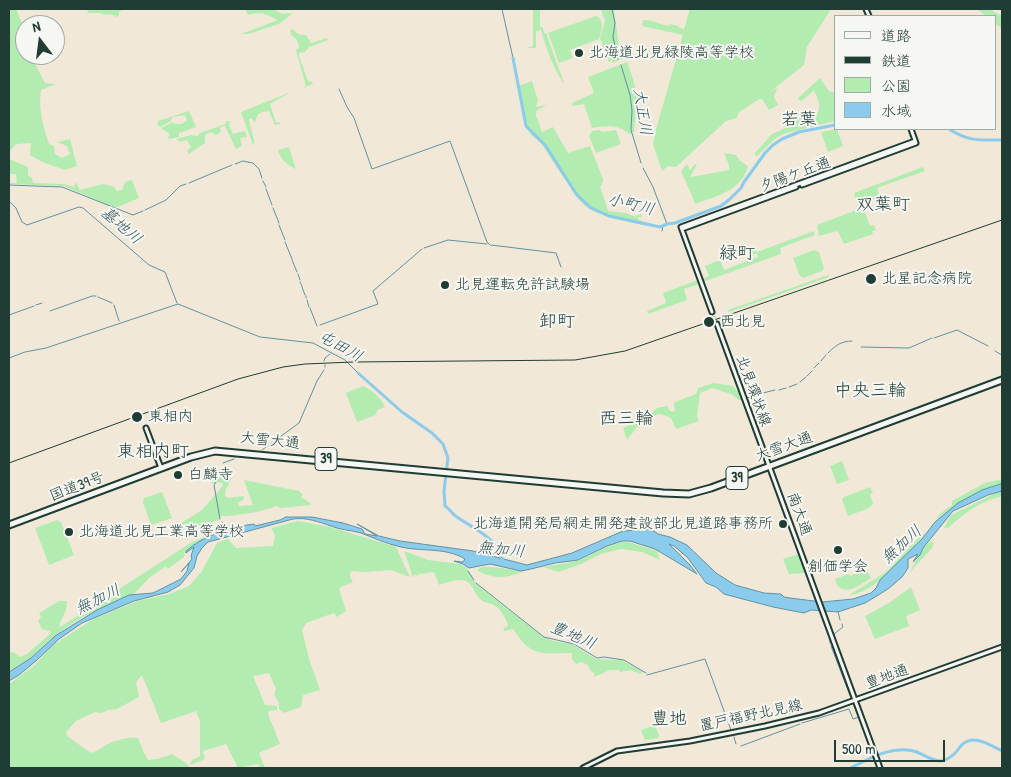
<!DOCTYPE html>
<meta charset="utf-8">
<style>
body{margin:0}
#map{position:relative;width:1011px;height:777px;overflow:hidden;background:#f2e8d8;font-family:"Patrick Hand","Klee One",sans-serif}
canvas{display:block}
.frame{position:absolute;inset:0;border:10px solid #1f3d34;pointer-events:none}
.legend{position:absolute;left:834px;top:15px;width:162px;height:115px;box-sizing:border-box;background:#f6f6f2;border:1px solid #a0aca6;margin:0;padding:6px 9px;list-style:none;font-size:15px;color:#1f3d34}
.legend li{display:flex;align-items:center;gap:10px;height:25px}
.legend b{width:25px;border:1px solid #a0aca6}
.north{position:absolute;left:15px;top:15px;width:50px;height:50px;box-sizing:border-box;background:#f6f6f2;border:1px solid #a0aca6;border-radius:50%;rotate:345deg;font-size:14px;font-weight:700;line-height:20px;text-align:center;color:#1f3d34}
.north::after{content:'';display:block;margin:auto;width:18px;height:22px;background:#1f3d34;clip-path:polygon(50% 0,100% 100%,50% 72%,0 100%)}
.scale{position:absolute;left:834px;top:740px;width:111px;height:22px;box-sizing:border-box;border:2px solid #1f3d34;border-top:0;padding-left:6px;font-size:15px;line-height:18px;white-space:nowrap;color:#1f3d34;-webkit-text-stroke:4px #f6f6f2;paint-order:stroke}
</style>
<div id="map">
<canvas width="1011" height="777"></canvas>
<div class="frame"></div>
<ul class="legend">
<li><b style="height:6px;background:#f6f6f2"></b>道路</li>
<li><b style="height:6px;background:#1f3d34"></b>鉄道</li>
<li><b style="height:14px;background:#b2ecb1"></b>公園</li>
<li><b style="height:14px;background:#8bcbec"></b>水域</li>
</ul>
<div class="north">N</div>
<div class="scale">500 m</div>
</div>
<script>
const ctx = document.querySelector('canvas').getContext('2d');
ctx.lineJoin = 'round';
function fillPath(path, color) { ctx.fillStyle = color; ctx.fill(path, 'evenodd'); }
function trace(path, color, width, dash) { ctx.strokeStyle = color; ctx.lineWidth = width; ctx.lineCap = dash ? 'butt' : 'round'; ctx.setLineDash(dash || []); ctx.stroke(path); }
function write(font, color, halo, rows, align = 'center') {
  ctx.font = font + ' "Patrick Hand","Klee One",sans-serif'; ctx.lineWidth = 4; ctx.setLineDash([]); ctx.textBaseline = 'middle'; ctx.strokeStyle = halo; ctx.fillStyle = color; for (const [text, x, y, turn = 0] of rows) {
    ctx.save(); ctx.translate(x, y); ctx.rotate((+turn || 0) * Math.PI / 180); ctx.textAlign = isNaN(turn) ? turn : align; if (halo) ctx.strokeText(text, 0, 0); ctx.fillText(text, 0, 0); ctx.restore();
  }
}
fillPath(new Path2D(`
 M 9,9 L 16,9 L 24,28 L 16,31 L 25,55 L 45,55 L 38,57 L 34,62 L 45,83 L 56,84 L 41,90 C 38,110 43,125 49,144 L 54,146 L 55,154 L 62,158 L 70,154 L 67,146 L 57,142 L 70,139 L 77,166 L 65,170 L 42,162 L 30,155 L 31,143 L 16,144 L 9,152 Z
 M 86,9 L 124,9 L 119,12 L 119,15 L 117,17 L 110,14 L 106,15 L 100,13 L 89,13 Z
 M 245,9 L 272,9 L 283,14 L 290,13 L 292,14 L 279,24 L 249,34 L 241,34 L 278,20 C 264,14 264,11 248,15 Z
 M 533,9 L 540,9 L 540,27 L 543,28 L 544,33 L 546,33 L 564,83 C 555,73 545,45 541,30 L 536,31 L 536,48 L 526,48 L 533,46 Z
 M 601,9 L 614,9 L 620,56 L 632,55 L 631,57 L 621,59 L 613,63 L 612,60 L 609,62 L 600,38 L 605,21 Z
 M 690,9 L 831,9 L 807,47 L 804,65 L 770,92 L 777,88 L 774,97 L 778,105 L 769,110 L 762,99 L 759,99 L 738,113 L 737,118 L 726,121 L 676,167 L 668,166 L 662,171 L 653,144 L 657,126 L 683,35 L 642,26 L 643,20 C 653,20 659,24 668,26 L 670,24 L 678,26 L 680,28 L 684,29 Z
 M 977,9 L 989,9 L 1002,16 L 1002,28 L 995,24 L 995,16 L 986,16 Z
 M 596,16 C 606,21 601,31 599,39 L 570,50 L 573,58 L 559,63 L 548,33 Z
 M 293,29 C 296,34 300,35 306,35 L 311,43 L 327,38 L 328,40 L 309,47 L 305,52 L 299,53 L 299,56 L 308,81 L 312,82 L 313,84 L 303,88 L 306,86 L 296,50 L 299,48 C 299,43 296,37 291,35 L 290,30 Z
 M 627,62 L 634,82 L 639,107 L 636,109 L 634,132 L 629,134 C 618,124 606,126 592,128 L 584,104 L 573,106 L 572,103 L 594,93 L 588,77 Z
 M 820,78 L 829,91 L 835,93 L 835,121 L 783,134 L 776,138 L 757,156 L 754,154 L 772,134 L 788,127 L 783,117 L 787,115 L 791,119 L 799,118 L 807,113 L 812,117 L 815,117 C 823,107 818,100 814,90 L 803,100 L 800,101 L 798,98 Z
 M 532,81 L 538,100 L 536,107 L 547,105 L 536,111 L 536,116 L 542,132 L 553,127 L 568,153 L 590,146 L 603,179 L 602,185 L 600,186 L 608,211 L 626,213 L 636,217 L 635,216 L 641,214 L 642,217 L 638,217 L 639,220 L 649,223 L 643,225 L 611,218 L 593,211 L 584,205 L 575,195 L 541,143 L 532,136 L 525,126 L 518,86 Z
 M 291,92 L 270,104 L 276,123 L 280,122 L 280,124 L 275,125 L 269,111 C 259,112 257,114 255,123 L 252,119 L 249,119 C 250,128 255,137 254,145 L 253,145 L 241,112 Z
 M 189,111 L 196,127 L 179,133 L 179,137 L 169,139 L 168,137 L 170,134 L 161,128 L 173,122 L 175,124 L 182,124 L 187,120 L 185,115 L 172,117 L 171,121 L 160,127 L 157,124 L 158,121 Z
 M 227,121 L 230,121 L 229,125 L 233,134 L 245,131 L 247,137 L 240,138 L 242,146 L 236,149 L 225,126 L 220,127 L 221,132 L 216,135 L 210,132 L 205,135 L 205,143 L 189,154 L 187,151 L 191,147 L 187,140 L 180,142 L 177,139 L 191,135 L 198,136 L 200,133 L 225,124 Z
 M 837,129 L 843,146 L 828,152 L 821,132 Z
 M 599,130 L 603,132 L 616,130 L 621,144 L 596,153 L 589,136 L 592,131 Z
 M 289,147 L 296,169 C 288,166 280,159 278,150 Z
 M 724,153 L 736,155 L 740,161 L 748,166 C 742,191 716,196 695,204 C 691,192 686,183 681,171 L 687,164 L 690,170 L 695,164 L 697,165 L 691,175 L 691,177 L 729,170 L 729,165 Z
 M 9,159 L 28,167 L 28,175 L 32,178 L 33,183 L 63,184 L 74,187 L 76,182 L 80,190 L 103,184 L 115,187 L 116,191 L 122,190 L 125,182 L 132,180 L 139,198 L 115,208 L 64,186 L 9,184 L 9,183 L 17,183 L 16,174 L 9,174 Z
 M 923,167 L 925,171 L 877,188 L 880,197 L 862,204 L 870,226 L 874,225 L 876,230 L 872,231 L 873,234 L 844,244 L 838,231 L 819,236 L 817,225 L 859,209 L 854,193 Z
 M 814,231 L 815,235 L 780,248 L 781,254 L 703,282 L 702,279 L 709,276 L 705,266 L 720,260 L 724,270 L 758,257 L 757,253 L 752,255 L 750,249 L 755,247 L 757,252 Z
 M 814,250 L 819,252 L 824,268 L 822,271 L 803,278 L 800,276 L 793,258 Z
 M 828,275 L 829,277 L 729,312 L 728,310 Z
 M 698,280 L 699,284 L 684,289 L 687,300 L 648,314 L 647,311 L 666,303 L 663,293 Z
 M 714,383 L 733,386 L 737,391 L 742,392 L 745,400 L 739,400 L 731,394 L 712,388 L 700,393 L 697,417 L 699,421 L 676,429 L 671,418 L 664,415 L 658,414 L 637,427 L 627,440 L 623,428 L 647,417 L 657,408 L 667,406 L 670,411 L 673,412 L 675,410 L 674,403 L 675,402 L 696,394 L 698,388 Z
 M 363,386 C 371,389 382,399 385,407 L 377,410 L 376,415 L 357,422 L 346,393 Z
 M 842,461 L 849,480 L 837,484 L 830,466 Z
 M 221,468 L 225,470 L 224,476 L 227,480 L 232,478 L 226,489 L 225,496 L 228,498 L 243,496 L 244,499 L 238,503 L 239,506 L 253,505 L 244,480 L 299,491 L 303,495 L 301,497 L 310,503 L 311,505 L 280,508 L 277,506 L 257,512 L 228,516 L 221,516 L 219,520 L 180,531 L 178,525 L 202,510 L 222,487 L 223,483 L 217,482 L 215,484 L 212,483 L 216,471 Z
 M 1002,479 L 1002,484 L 982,490 L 970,496 L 935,520 L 941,513 L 952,505 L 952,501 L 985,483 Z
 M 870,487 L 873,493 L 870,494 L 873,504 L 869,508 L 848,516 L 842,499 L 844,497 Z
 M 162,492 L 172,518 L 151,525 L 143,502 L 144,498 Z
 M 998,492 L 1002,492 L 1002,496 C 981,501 964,513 948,528 L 944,528 L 951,515 Z
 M 57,520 L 61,522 L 74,555 L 49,565 L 35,528 Z
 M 298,521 L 330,527 L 396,547 L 410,577 L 391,570 L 366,572 L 351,571 L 350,576 L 353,582 L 339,588 L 346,611 L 337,617 L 334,613 L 306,623 L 302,630 L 310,662 L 320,690 L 303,695 L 301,707 L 284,713 L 279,709 L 279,703 L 274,694 L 276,689 L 269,673 L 253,676 L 265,705 L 277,706 L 277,710 L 269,711 L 268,714 L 280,744 L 259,753 L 265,768 L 260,768 L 258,764 L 238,768 L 226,744 L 203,751 L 205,759 L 190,765 L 192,760 L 200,756 L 200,721 L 196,711 L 161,723 L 142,675 L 136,682 L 139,697 L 117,709 L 108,710 L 102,713 L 95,712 L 76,721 L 66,732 L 67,736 L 91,753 C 99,751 103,746 110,743 C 118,740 130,736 138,738 L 144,753 L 148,760 L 157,759 L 172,754 L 186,763 L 190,768 L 9,768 L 9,684 L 35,665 L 52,646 L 93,619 L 138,601 L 169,594 L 189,586 L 202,571 L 217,543 L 228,539 L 236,548 L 273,546 L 275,535 L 271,528 Z
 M 212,534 L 198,542 L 185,551 L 184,557 L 168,569 L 166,566 L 149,578 L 134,594 L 121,598 L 81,618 L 55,635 L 30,658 L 9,671 L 9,653 L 13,652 L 20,657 L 27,654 L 51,633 L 50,631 L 42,629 L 38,621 L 41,617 L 39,613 L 59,601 L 67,601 L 66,610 L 59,625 L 60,627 L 192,542 Z
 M 922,534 L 925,534 L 921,539 C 904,556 874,594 849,595 L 886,572 Z
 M 931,541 L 934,543 L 932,548 L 909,573 L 923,548 Z
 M 622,542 L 628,542 L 657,551 L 660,560 L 642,552 L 621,549 L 601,554 L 581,564 L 559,572 L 543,567 L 578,561 L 607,547 Z
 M 404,551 L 428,560 L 460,564 L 466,567 L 476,584 L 542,636 L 553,641 L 572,644 L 596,659 L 622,660 L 643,672 L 640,674 L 631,670 L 620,672 L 619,670 L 610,670 L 594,677 L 595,674 L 590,670 L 588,665 L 581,662 L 576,664 L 572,659 L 572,653 C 541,653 532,658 513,629 L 504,631 L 503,629 L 508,626 C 506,617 500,608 492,604 C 488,603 483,602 481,600 C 475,595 473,584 466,581 C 458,578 447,583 439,585 L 434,572 L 419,574 L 418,576 L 415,574 L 413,577 Z
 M 799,554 L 806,573 L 789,574 L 783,559 Z
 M 863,566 L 865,567 L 871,578 C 860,585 840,600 835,579 L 848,574 L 851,576 Z
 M 483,567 C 497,566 510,571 524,571 C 509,578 495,580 478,571 L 478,569 Z
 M 911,587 L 920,610 L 906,616 L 909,626 L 875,639 L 865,616 L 889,603 Z
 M 653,726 L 656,728 L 659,735 L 658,738 L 645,740 L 641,730 Z`), '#b2ecb1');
const water = new Path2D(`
 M 1002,484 L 1002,491 L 988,495 L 953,511 L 923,548 L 920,555 L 913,562 L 918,554 L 908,559 L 908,568 L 902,577 L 888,589 L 865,603 L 838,612 L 811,610 L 804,613 L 773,607 L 724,594 L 716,587 L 706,583 L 688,558 L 674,546 L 669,544 L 690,565 L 697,574 L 655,549 L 630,541 L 622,541 L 607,546 L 578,560 L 555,563 L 531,569 L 521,571 L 490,564 L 469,568 L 463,564 L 454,561 L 463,562 L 465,559 C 445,547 423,552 401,547 C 387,544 374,538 361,533 C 351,530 340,530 331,526 C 319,522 306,517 293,519 L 208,542 L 202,548 L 197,556 L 194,568 L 180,585 L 168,592 L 134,601 L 82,623 L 59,639 L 37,660 L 19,675 L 9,681 L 9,672 L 31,658 L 55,636 L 97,610 L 129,595 L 153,593 L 181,579 L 187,571 L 189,563 L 181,572 L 192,559 L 191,556 L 194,547 L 186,553 L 186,551 C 204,535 231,527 254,524 L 255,526 L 280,520 L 286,517 L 312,517 L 343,523 L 362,529 L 365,534 L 377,536 L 357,524 L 379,536 L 400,541 L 473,551 L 527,565 L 572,553 L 623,531 L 651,529 L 658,534 L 670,537 L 687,545 L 716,573 L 735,585 L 764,593 L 781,594 L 784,597 L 790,598 L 822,602 L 853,599 L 871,593 L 876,588 L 880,580 L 922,539 L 935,522 L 958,503 L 982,490 Z`);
fillPath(water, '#8bcbec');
trace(water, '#6092a2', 1);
trace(new Path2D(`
 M 502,9 L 513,58
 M 612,9 L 615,23 L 613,37 L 618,59
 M 621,65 L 630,95 L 632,110 L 631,130 L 641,163
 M 339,89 L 347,107 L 354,118 L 372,169 L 450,141 L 487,242 L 490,245
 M 235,164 L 243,161 L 253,163 L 259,169 L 262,178
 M 643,168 L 653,187 L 667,224
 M 263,181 L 266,187
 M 189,183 L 232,165
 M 9,185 L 62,187 L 133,215 L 143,211
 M 266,189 L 272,205
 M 9,201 L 16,208 L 22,222 L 27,225 L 79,207 L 83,208 L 149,265 L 165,272 L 177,303
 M 273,208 L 279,223
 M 145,210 L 166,200 L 180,186 L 186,184
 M 279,225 L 285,240
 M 662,231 L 663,226
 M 285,242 L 292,259
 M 491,245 L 556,253 L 561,267
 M 424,248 L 448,240 L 487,244
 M 292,260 L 297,272
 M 298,274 L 300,280
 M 300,282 L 302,286
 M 302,287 L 305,295
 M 306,296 L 306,298
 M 98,297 L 112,303
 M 307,300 L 309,307
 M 36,305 L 42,303
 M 114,305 L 119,321
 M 310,308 L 317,326
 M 50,311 L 92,296 L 96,296
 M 9,315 L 34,306
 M 320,325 L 378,304 L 373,291 L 422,249
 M 934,338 L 957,330 L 988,346
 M 861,347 L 909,348 L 932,338
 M 995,351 L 1002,355
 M 828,353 C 835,346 841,341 852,341
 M 9,358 L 25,352 L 46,348 L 178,304 L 260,337 L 313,343 L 345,360 L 358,373
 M 324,361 L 325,358 L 330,354
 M 821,361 L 826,355
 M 325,365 L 325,367
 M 814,368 L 819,363
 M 807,376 L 812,371
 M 800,382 L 806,377
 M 789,387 L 797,384
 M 779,390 L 786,388
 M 759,394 L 775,390
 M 747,398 L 756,395
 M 262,450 L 299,423 L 317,381 L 324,370
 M 223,463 L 234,459
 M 220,470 L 221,474 L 214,485 L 220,519
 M 222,522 L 225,530
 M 468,571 L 474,580
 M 476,583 L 544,637 L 574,644 L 597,658 L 604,657 L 624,660 L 646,673
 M 838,611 L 840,620
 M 834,634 L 843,627 L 842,624
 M 830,638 L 830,643
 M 831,646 L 851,698
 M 647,675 L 705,659 L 731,730
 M 801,720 L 853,703
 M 802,723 L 849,709 L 853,719 L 859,717 L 870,748
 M 734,737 L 736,744
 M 692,742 L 799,720
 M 741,746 L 800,724
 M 645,748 L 651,748
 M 610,752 L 622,748 L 644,746
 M 872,752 L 874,757
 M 578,768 L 605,754`), '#6092a2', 1);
trace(new Path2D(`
 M 513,58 L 526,126 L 545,145 L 577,195 L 591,208 L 609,216 L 660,227 L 667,224 L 675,223 L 721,206 L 730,199 L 741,188 L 744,182 L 765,153 L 773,145 L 782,139 L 799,132 L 835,125
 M 949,129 C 969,142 980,140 1002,140
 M 358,373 L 402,412 L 432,433 L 443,444 L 448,458 L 444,491 L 445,506 C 450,509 452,514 457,517 C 474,529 498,538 503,561
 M 851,768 C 870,758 894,744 917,752 C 924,755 934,762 942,761 C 950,759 956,753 960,747 C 972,732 990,745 1002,751`), '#8bcbec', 3);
trace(new Path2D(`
 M 712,312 L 717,324`), '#c8c6b7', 3, [3, 1.5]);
const secondary = new Path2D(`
 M 866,9 L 869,16
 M 802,185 L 916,143 L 911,129
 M 682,229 L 796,187
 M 712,312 L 681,227 L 915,141
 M 717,324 L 880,768
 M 146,428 L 161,468
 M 583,768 L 617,751 L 690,741 L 765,726 L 819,713 L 1002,647`);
const highway = new Path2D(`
 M 9,525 L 191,457 L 215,451 L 663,493 L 689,494 L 711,488 L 1002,380`);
trace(secondary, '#1f3d34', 7);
trace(highway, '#1f3d34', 9);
trace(secondary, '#f6f6f2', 3);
trace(highway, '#f6f6f2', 5);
trace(new Path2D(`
 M 9,463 L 238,379 L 283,367 L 305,364 L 353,362 L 575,360 L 625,351 L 1002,220`), '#1f3d34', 1);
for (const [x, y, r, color] of [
 [579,53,5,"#1f3d34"],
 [871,279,6,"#1f3d34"],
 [445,285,5,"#1f3d34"],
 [709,322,6,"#1f3d34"],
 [137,417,6,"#1f3d34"],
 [178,475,5,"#1f3d34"],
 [783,524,5,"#1f3d34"],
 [69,532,5,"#1f3d34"],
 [838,550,5,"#1f3d34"]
]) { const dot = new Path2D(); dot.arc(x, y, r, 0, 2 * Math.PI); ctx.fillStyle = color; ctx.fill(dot); trace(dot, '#f6f6f2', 2); }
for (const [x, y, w] of [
 [326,459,22],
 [737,478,22]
]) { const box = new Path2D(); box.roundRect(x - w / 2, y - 11.5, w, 23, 4); ctx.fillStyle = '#f6f6f2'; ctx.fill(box); trace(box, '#1f3d34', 1); }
write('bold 14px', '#1f3d34', null, [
 ["39",326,459],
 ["39",737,478]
]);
write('15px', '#1f3d34', '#f6f6f2', [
 ["北海道北見緑陵高等学校",589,53],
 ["北星記念病院",882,279],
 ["北見運転免許試験場",455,285],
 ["西北見",720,322],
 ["東相内",148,417],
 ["白麟寺",188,475],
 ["北海道開発局網走開発建設部北見道路事務所",773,524,"right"],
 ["北海道北見工業高等学校",79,532],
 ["創価学会",838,567,"center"]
], 'left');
write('15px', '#1f3d34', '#f6f6f2', [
 ["夕陽ケ丘通",795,175,-20],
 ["北見環状線",753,391,70],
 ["大雪大通",270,441,6],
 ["大雪大通",784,447,-20],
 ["国道39号",77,487,-21],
 ["南大通",799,514,70],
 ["豊地通",887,677,-20],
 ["置戸福野北見線",751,716,-12]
]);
write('italic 16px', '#355959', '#f6f6f2', [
 ["大正川",642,112,81],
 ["小町川",631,205,13],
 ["墓地川",121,226,41],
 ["屯田川",340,347,29],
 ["無加川",902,545,-42],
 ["無加川",501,550,6],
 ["無加川",98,600,-26],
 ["豊地川",573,636,23]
]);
write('18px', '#1f3d34', '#f6f6f2', [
 ["若葉",799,120],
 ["双葉町",883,205],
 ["緑町",737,254],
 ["卸町",557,322],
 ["中央三輪",870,391],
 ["西三輪",626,419],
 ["東相内町",153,452],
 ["豊地",669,719]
]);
</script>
